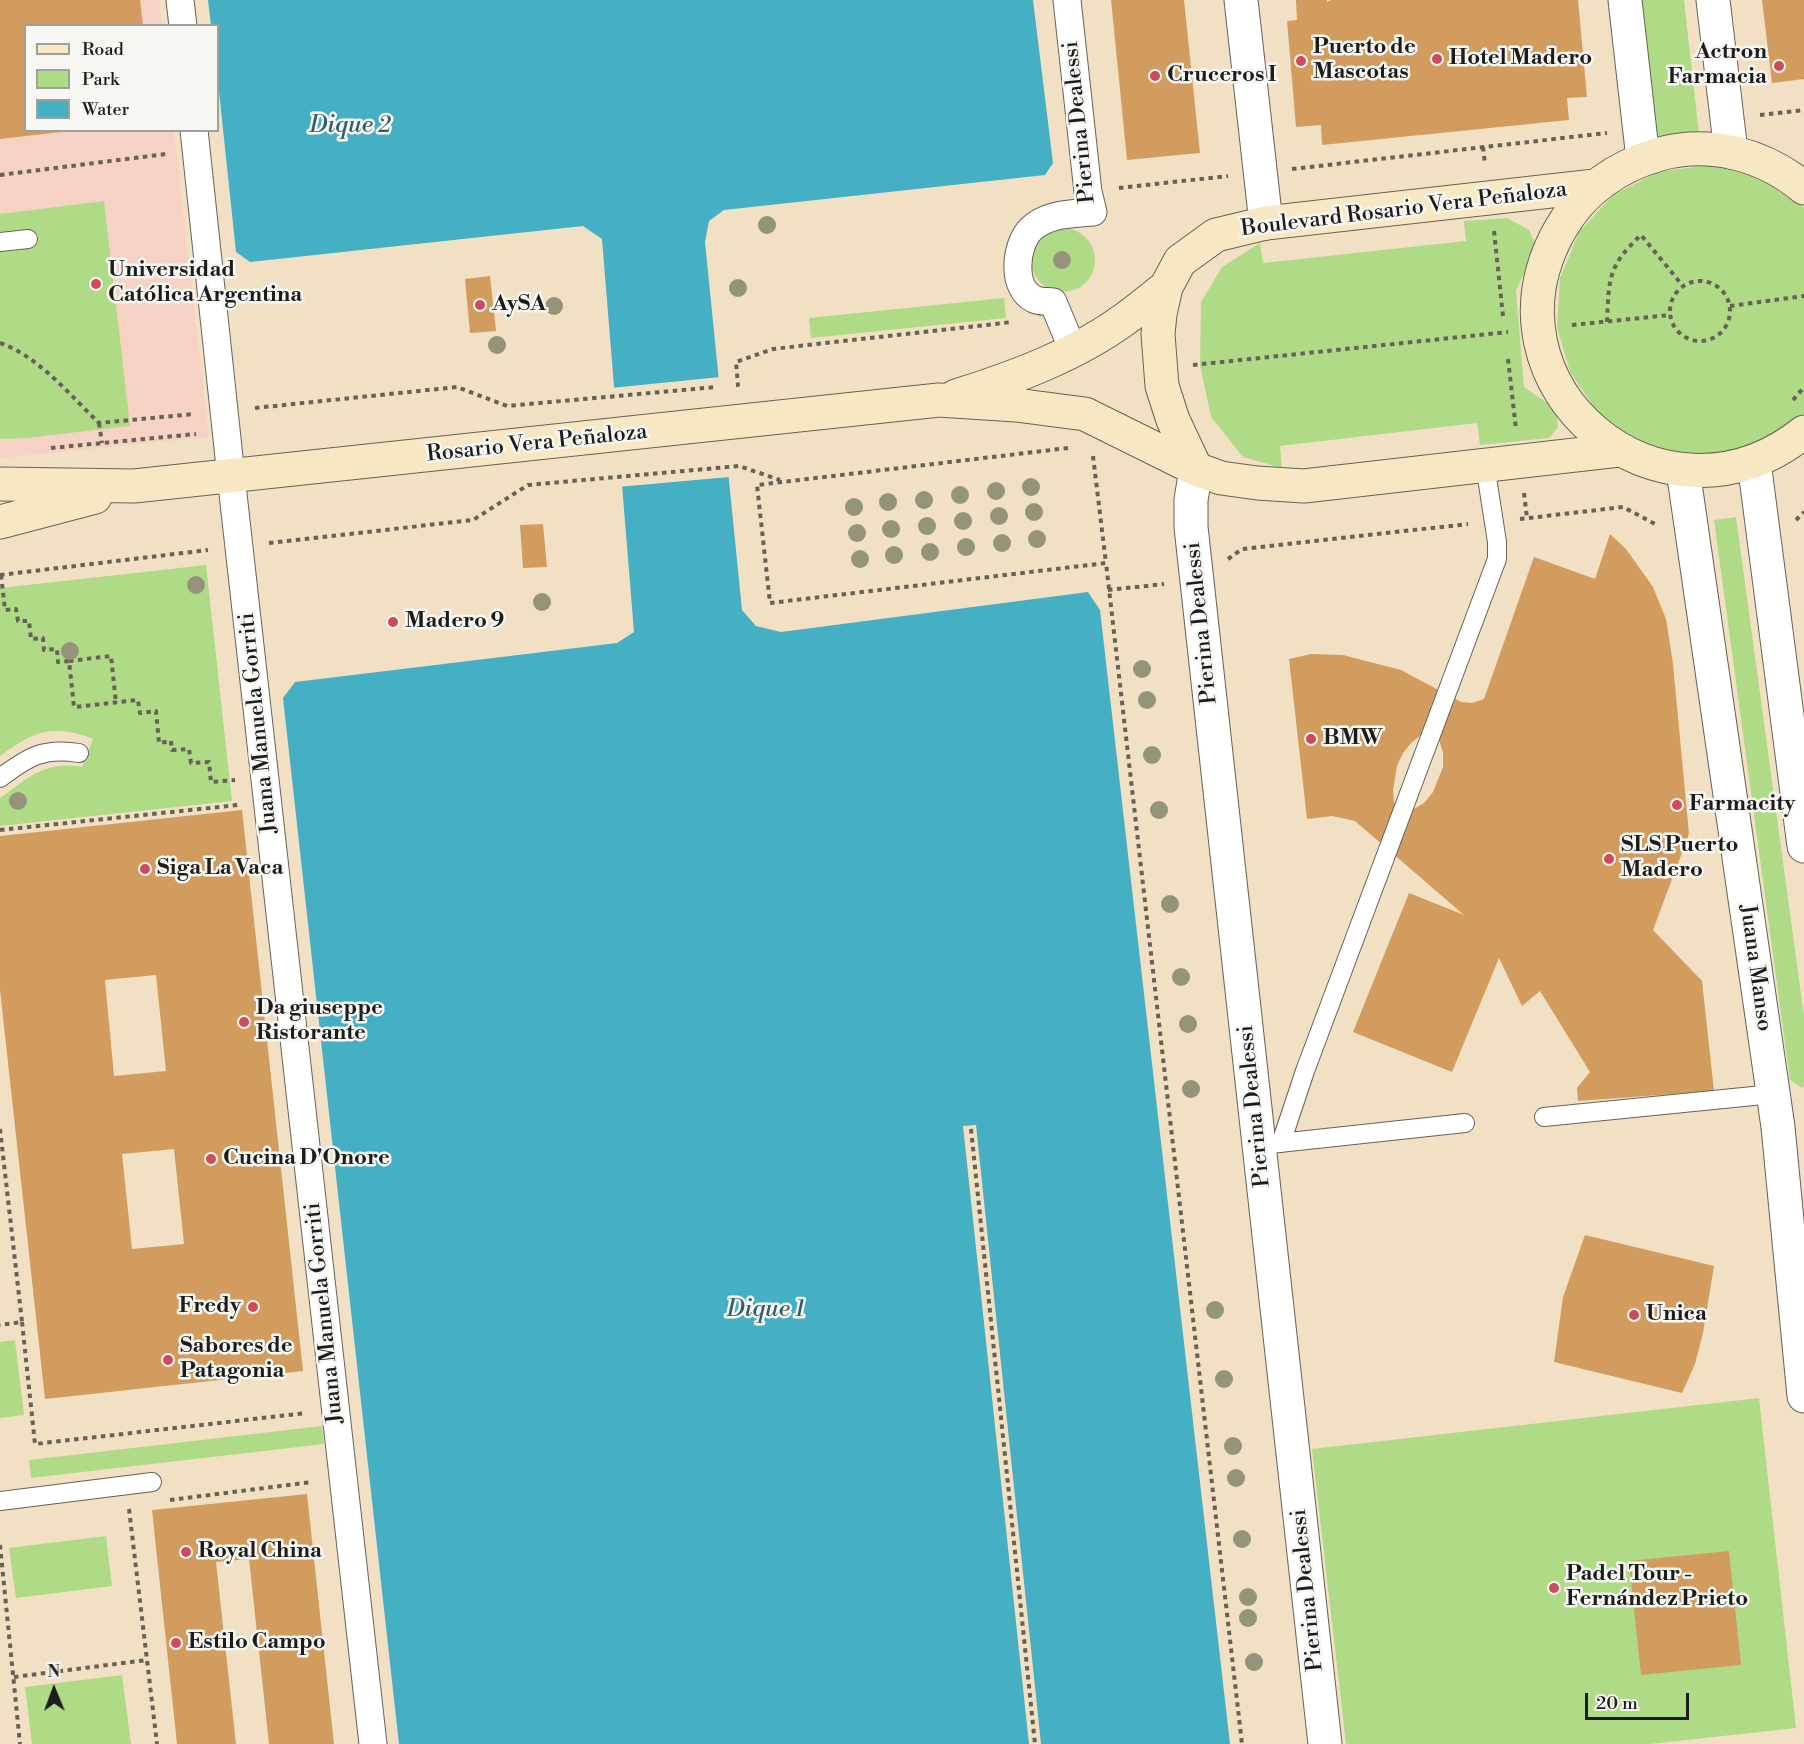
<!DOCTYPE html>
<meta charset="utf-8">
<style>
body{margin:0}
#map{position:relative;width:1804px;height:1744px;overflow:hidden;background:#f1e0c4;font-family:"Libre Bodoni",serif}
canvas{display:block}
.legend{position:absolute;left:24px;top:24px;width:195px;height:108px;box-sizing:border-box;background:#f6f6f2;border:2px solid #9f9f9c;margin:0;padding:8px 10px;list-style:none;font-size:18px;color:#1c1c1c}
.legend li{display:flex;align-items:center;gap:12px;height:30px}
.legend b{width:30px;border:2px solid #9f9f9c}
.north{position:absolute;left:24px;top:1660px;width:60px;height:60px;-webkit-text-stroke:4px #f6f6f2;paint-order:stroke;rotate:359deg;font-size:16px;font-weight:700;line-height:24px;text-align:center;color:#1c1c1c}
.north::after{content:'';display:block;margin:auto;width:21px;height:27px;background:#1c1c1c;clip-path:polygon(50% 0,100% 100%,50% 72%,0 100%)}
.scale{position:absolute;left:1585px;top:1693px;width:104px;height:27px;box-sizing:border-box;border:3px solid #1c1c1c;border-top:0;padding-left:8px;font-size:18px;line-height:21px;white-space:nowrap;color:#1c1c1c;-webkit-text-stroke:4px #f6f6f2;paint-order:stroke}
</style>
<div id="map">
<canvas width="1804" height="1744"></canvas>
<ul class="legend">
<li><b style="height:8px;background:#f7e8c3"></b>Road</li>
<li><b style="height:16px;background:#b0db86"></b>Park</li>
<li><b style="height:16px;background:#45afc4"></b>Water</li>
</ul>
<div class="north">N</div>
<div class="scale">20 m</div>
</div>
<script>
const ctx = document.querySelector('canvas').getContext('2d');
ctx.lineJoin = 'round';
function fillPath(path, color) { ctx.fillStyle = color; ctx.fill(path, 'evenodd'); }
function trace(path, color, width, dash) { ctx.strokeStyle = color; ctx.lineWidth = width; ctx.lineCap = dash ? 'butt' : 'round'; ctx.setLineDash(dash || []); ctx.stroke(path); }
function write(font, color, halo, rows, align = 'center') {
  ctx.font = font + ' "Libre Bodoni",serif'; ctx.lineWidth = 5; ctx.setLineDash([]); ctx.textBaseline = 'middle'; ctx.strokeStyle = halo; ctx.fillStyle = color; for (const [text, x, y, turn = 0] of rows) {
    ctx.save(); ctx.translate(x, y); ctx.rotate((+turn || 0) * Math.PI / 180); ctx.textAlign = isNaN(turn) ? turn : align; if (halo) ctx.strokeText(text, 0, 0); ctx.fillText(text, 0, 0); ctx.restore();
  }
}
fillPath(new Path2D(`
 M 0,0 L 159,0 L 162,25 L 26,26 L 26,130 L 174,131 L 209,437 L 0,458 Z`), '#f6d2c4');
fillPath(new Path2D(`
 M 1641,0 L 1684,0 L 1699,134 L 1657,139 Z
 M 1708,165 L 1757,176 L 1800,203 L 1804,208 L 1804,414 L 1765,441 L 1721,454 L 1675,453 L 1632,438 L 1596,410 L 1570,372 L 1557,327 L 1560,278 L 1579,232 L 1613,195 L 1658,172 Z
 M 104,201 L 130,426 L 26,438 L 0,439 L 0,214 Z
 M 1507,218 L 1529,230 L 1536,245 L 1516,291 L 1524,387 L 1556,409 L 1558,427 L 1549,438 L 1480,445 L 1477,423 L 1280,446 L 1282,468 L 1243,457 L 1211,417 L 1200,365 L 1201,302 L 1222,267 L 1260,243 L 1263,263 L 1466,241 L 1464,221 Z
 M1031 260a32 32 0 1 1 64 0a32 32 0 1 1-64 0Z
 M 1004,298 L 1006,318 L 811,338 L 809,318 Z
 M 1736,517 L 1804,1016 L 1804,1086 L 1802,1088 L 1790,1080 L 1714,520 Z
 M 206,565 L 232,801 L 0,826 L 0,798 C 28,778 45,760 82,767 L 93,739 C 52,723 34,731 0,756 L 0,588 Z
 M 15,1340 L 24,1415 L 0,1418 L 0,1342 Z
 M 1759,1398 L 1796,1728 L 1650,1744 L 1346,1744 L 1312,1449 Z
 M 322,1426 L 324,1444 L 31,1478 L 29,1460 Z
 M 106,1536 L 112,1586 L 16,1598 L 9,1548 Z
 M 122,1675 L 131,1744 L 32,1744 L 25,1687 Z`), '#b0db86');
fillPath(new Path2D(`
 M 208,0 L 1033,0 L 1053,163 L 1045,175 L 724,210 L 709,221 L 705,242 L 742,610 L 756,626 L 781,632 L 1088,592 L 1100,610 L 1230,1744 L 399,1744 L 283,698 L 295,682 L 617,643 L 634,632 L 602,239 L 583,226 L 250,262 L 236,252 L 218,82 L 218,26 L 211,25 Z`), '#45afc4');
fillPath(new Path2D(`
 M 720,377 L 729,477 L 618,487 L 611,388 Z
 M 976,1125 L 989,1249 L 1041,1744 L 1029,1744 L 963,1126 Z`), '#f1e0c4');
fillPath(new Path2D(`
 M 0,0 L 140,0 L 143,26 L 26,26 L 26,130 L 61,130 L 61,132 L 0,139 Z
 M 1111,0 L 1184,0 L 1200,153 L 1127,160 Z
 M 1296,0 L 1327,0 L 1327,2 L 1331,0 L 1578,0 L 1587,97 L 1567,98 L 1569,120 L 1322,145 L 1321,125 L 1296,127 L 1287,21 L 1297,20 Z
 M 1762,0 L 1804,0 L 1804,79 L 1772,83 Z
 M 490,276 L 496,331 L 470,333 L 465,279 Z
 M 543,524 L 547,567 L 523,568 L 520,525 Z
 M 1610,534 L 1626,549 L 1653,587 L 1666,619 L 1673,664 L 1689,834 L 1653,930 L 1702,981 L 1714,1091 L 1578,1101 L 1577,1088 L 1590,1072 L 1540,991 L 1522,1006 L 1499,958 L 1452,1072 L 1353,1032 L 1409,893 L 1464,915 L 1355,821 L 1332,816 L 1307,819 L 1289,659 L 1311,654 L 1343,655 L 1401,670 L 1461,702 L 1472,703 L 1484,699 L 1534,557 L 1595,579 ZM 1422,734 L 1438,736 L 1443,753 L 1443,767 L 1433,792 L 1424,803 L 1407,813 L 1397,808 L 1394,803 L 1393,791 L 1397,766 L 1403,753 L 1411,743 Z
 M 242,810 L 303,1371 L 45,1399 L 0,990 L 0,836 ZM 156,975 L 166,1071 L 114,1076 L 105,980 ZM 174,1149 L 184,1244 L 132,1249 L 122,1154 Z
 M 1585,1235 L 1714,1266 L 1703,1333 L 1695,1364 L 1682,1393 L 1554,1362 L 1563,1297 Z
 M 307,1494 L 334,1744 L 269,1744 L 249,1559 L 216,1562 L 236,1744 L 177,1744 L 152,1510 Z
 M 1729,1551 L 1741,1665 L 1641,1675 L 1629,1561 Z`), '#d39c5f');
const service = new Path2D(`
 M 0,242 L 28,239
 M 0,778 C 28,757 43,747 79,753
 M 1544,1117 L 1773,1094
 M 1281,1143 L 1305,1071 L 1497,559 L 1497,542 L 1485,465
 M 1270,1144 L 1465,1123
 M 0,1501 L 152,1482`);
const pedestrian = new Path2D(`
 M 180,0 L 183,26
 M 1067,0 L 1088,192 L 1093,212 C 1072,214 1048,213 1031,229 C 1015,245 1011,288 1034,299 C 1039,302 1048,301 1053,302 L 1073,350
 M 194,130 L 231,476 L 373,1744`);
const minor = new Path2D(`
 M 1241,0 L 1266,223
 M 1754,462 L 1804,846
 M 1196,469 L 1191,500 L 1191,527 L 1325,1744
 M 1683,470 L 1778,1127 L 1804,1396`);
const tertiary = new Path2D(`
 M 1625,0 L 1643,159
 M 1713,0 L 1731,152`);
const secondary = new Path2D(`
 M 1804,188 C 1765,155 1710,140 1660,154 C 1618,166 1583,190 1561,228 C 1470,385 1662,546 1804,432
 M 956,396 C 1014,378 1076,355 1125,319 C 1139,309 1152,298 1166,287
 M 1196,469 L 1173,420 L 1162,386 L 1158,334 L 1160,314 L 1166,287 L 1180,261 L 1216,235 L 1266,223 L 1595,186
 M 0,484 L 134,486 L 939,400 L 1016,405 L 1085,414 L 1196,469 L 1221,478 L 1257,483 L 1304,486 L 1619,450
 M 0,522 L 95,497`);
trace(service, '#676157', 20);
trace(pedestrian, '#676157', 29);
trace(minor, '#676157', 35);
trace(tertiary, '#676157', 35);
trace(secondary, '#676157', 35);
trace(new Path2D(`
 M 1760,115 L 1804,110
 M 1483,147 L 1485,164
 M 1292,169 L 1607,133
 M 0,175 L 166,154
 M 1119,188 L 1228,176
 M 1494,231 L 1503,316
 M1670 311a30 30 0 1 1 60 0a30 30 0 1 1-60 0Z
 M 1730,306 L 1804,296
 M 1607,322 C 1609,278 1608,266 1641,235 L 1683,286
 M 1572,325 L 1670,315
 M 0,343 C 38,356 70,395 99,423 L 194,414
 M 1508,359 L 1516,429
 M 1193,365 L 1508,332
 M 736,385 L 738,385 L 736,362 L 773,349 L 1012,322
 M 1793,400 L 1804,387
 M 255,408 L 457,387 L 507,406 L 716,387
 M 99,423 L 102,443
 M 51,448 L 196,434
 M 1068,448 L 757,485 L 770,603 L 1106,563 L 1242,1744
 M 1093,456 L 1106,563
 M 1524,493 L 1527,518
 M 1520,519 L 1623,507 L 1655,524
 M 1796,520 L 1804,512
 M 269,543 L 473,520 L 528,485 L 739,466 L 780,480
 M 1228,559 L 1242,549 L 1468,524
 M 0,575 L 208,550
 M 1,575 L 5,610 L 16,609 L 18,621 L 29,621 L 31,639 L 43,638 L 44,650 L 57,649 L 58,662 L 69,661 L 74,707 L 138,700 L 140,713 L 156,711 L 159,743 L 171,741 L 172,750 L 189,749 L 191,763 L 209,762 L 211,782 L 235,780
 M 1108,590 L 1164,584
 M 69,661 L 111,656 L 116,703
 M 0,830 L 238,805
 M 0,1129 L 22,1322 L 0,1325
 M 971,1129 L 1035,1744
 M 22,1322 L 35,1444 L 306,1413
 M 170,1500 L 312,1482
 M 129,1509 L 157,1744
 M 0,1545 L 20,1744
 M 14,1677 L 147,1660`), '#676157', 4, [4.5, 4.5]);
trace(service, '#fff', 18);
trace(pedestrian, '#fff', 27);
trace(minor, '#fff', 33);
trace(tertiary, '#fff', 33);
trace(secondary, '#f7e8c3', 33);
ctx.fillStyle = '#949479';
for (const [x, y] of [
 [767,225],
 [1062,260],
 [738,288],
 [554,306],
 [497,345],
 [1031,487],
 [996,491],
 [960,495],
 [924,500],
 [888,502],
 [854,507],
 [1034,512],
 [999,516],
 [963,521],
 [927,526],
 [891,529],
 [857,533],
 [1037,539],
 [1002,543],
 [966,547],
 [930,552],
 [894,555],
 [860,559],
 [196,585],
 [542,602],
 [70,651],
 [1142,669],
 [1147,700],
 [1152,755],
 [18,801],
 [1159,810],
 [1170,904],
 [1181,977],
 [1188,1024],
 [1191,1089],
 [1215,1310],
 [1224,1379],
 [1233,1446],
 [1236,1478],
 [1242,1539],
 [1248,1597],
 [1248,1618],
 [1254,1662]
]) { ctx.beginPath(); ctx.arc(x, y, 9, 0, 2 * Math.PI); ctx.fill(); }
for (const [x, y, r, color] of [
 [1437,59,6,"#d1495b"],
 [1301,61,6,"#d1495b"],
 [1779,66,6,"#d1495b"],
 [1155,76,6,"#d1495b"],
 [96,284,6,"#d1495b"],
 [480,305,6,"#d1495b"],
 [393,622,6,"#d1495b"],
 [1311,739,6,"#d1495b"],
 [1677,805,6,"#d1495b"],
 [1609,859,6,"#d1495b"],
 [145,869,6,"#d1495b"],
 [244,1022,6,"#d1495b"],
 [211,1159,6,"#d1495b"],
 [253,1307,6,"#d1495b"],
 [1634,1315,6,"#d1495b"],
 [168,1360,6,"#d1495b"],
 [186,1552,6,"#d1495b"],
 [1554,1588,6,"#d1495b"],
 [176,1643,6,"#d1495b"]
]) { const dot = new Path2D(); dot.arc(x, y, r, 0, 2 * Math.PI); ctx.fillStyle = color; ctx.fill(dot); trace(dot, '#f6f6f2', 2); }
write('bold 22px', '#1c1c1c', '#f6f6f2', [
 ["Puerto de",1313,48],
 ["Mascotas",1313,73],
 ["Actron",1767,53,"right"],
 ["Farmacia",1767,78,"right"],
 ["Hotel Madero",1449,59],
 ["Cruceros I",1167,76],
 ["Universidad",108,271],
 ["Católica Argentina",108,296],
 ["AySA",492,305],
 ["Madero 9",405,622],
 ["BMW",1323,739],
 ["Farmacity",1689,805],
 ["SLS Puerto",1621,846],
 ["Madero",1621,871],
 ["Siga La Vaca",157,869],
 ["Da giuseppe",256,1009],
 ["Ristorante",256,1034],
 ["Cucina D'Onore",223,1159],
 ["Fredy",241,1307,"right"],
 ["Unica",1646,1315],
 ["Sabores de",180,1347],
 ["Patagonia",180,1372],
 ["Royal China",198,1552],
 ["Padel Tour -",1566,1575],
 ["Fernández Prieto",1566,1600],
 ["Estilo Campo",188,1643]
], 'left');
write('22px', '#1c1c1c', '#f6f6f2', [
 ["Pierina Dealessi",1080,122,-96],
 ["Boulevard Rosario Vera Peñaloza",1404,210,-7],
 ["Rosario Vera Peñaloza",537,444,-6],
 ["Pierina Dealessi",1202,623,-96],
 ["Juana Manuela Gorriti",259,723,-96],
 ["Juana Manso",1755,968,82],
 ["Pierina Dealessi",1255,1106,-96],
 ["Juana Manuela Gorriti",325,1313,-96],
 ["Pierina Dealessi",1308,1590,-96]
]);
write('italic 24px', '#2e5e68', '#f6f6f2', [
 ["Dique 2",350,126],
 ["Dique 1",765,1310]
]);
</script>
